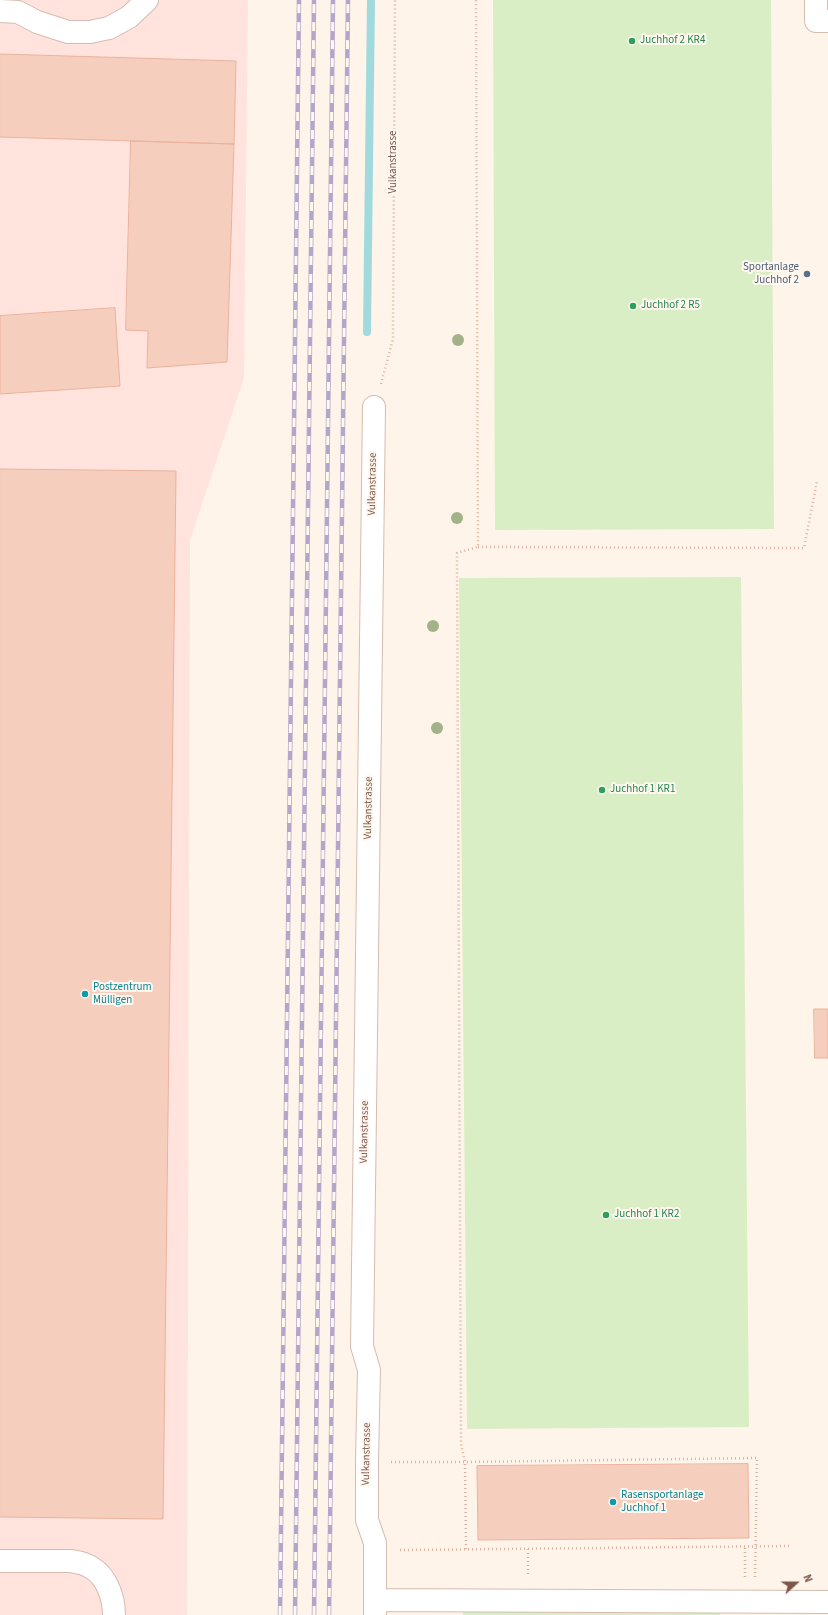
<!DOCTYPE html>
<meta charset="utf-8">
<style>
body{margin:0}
#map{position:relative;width:828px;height:1615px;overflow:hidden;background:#fef4e9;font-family:"Source Sans 3",sans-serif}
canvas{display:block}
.north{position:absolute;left:776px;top:1563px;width:40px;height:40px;-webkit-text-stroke:3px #fff8f1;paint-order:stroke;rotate:69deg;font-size:11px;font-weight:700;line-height:16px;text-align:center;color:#7c5649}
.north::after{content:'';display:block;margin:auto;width:14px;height:18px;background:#7c5649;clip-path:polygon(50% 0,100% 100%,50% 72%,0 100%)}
</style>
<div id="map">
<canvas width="828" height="1615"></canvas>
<div class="north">N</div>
</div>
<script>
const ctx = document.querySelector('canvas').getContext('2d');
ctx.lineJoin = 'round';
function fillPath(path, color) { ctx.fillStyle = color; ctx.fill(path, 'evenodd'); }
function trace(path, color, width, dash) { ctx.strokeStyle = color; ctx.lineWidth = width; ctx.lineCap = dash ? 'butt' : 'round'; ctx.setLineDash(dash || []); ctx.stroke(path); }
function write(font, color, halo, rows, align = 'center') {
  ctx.font = font + ' "Source Sans 3",sans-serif'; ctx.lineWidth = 4; ctx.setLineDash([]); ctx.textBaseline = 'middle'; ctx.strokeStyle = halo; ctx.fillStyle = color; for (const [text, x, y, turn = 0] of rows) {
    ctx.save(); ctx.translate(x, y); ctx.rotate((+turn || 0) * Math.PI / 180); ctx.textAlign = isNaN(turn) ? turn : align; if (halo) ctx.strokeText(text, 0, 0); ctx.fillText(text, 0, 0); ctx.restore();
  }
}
fillPath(new Path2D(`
 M 0,0 L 248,0 L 244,378 L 190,540 L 187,1615 L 0,1615 Z`), '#ffe3dc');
fillPath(new Path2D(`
 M 493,0 L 771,0 L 774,529 L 495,530 Z
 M 741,577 L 749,1427 L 467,1429 L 459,578 Z
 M 463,1610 L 720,1613 L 720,1615 L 463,1615 Z`), '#daeec5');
trace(new Path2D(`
 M 367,332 L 371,0`), '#a0dadd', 8);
const building = new Path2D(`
 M 0,54 L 236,61 L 234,144 L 0,137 Z
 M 131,141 L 234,144 L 227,362 L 147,368 L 148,331 L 126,330 Z
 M 115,308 L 120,386 L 0,394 L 0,316 Z
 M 0,469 L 176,471 L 163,1519 L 0,1517 Z
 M 814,1009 L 828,1009 L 828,1058 L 815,1058 Z
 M 748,1464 L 749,1538 L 478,1540 L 477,1466 Z`);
fillPath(building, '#f6cebe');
trace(building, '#ebb29d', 1);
const minor = new Path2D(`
 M 816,0 L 816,21 L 828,21
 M 0,11 L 18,12 L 37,22 L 68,32 L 90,32 L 109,28 L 129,17 L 147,0
 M 374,407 L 362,1346 L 369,1370 L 367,1461 L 367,1520 L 375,1543 L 375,1615
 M 0,1561 L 71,1561 C 78,1562 86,1564 92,1568 C 107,1577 114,1598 114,1615
 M 375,1600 L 828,1602`);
trace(minor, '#d5bcb0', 24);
trace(new Path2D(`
 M 381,384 L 393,339 L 395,0
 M 478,547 L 804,548 L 817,481
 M 391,1462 L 465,1462 L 757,1458 L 755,1577
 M 466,1549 L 465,1462 L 461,1444 L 457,553 L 478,547 L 476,0
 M 528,1549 L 528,1576
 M 400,1550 L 790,1546
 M 745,1577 L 745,1546`), '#dcb1a0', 2.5, [1, 3]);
trace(minor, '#fff', 22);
const rail = new Path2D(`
 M 280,1615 L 299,0
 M 295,1615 L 314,0
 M 314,1615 L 333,0
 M 329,1615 L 348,0`);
trace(rail, '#b5a5cb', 4.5);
trace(rail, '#fff8f1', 3, [9]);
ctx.fillStyle = '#a2b38a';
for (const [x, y] of [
 [458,340],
 [457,518],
 [433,626],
 [437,728]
]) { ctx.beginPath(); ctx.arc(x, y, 6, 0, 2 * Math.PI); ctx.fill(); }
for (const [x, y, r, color] of [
 [632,41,4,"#2e9e5b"],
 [807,274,4,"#5c6f8a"],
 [633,306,4,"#2e9e5b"],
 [602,790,4,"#2e9e5b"],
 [85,994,4,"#0f9aa8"],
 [606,1215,4,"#2e9e5b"],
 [613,1502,4,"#0f9aa8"]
]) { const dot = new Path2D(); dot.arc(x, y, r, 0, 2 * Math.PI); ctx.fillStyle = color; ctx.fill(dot); trace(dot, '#fff8f1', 1.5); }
write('11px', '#27864d', '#fff8f1', [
 ["Juchhof 2 KR4",640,41],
 ["Juchhof 2 R5",641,306],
 ["Juchhof 1 KR1",610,790],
 ["Juchhof 1 KR2",614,1215]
], 'left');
write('11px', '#7c5649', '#fff8f1', [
 ["Vulkanstrasse",394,162,-90],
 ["Vulkanstrasse",373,484,-89],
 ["Vulkanstrasse",369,808,-89],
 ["Vulkanstrasse",365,1132,-89],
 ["Vulkanstrasse",367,1454,-89]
]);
write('11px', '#4e5e75', '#fff8f1', [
 ["Sportanlage",799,268],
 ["Juchhof 2",799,281]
], 'right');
write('11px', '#0d838f', '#fff8f1', [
 ["Postzentrum",93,988],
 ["Mülligen",93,1001],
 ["Rasensportanlage",621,1496],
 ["Juchhof 1",621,1509]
], 'left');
</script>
